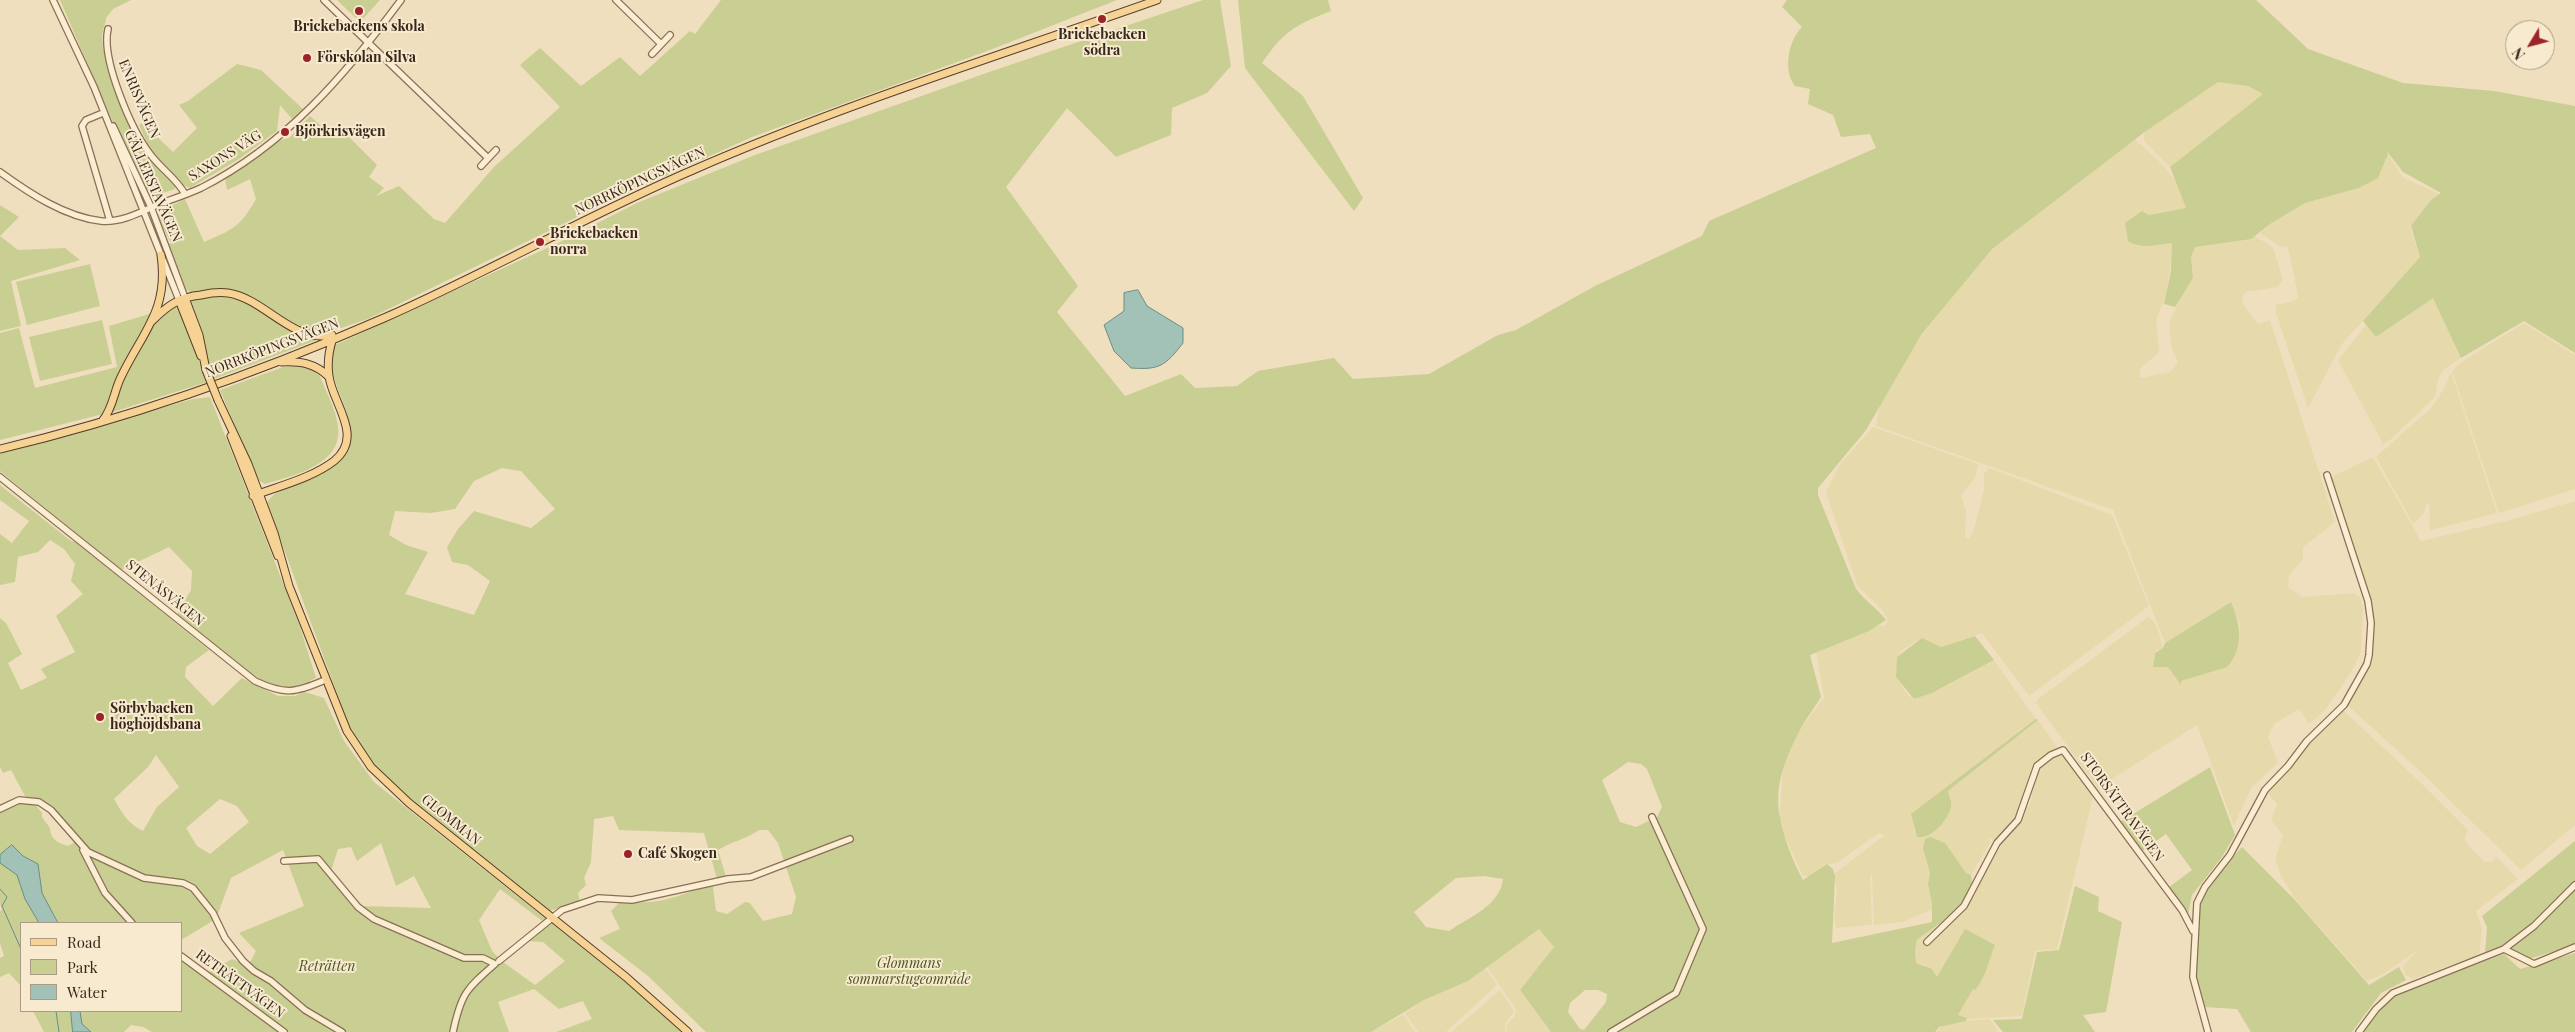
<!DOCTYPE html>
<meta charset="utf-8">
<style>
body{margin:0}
#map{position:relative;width:2575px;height:1032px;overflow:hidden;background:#f0dfbf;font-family:"Playfair Display",serif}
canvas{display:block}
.legend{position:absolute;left:20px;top:922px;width:162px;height:90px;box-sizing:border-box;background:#f7eacf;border:1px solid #ab9c87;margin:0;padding:6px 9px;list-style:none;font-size:15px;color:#38281c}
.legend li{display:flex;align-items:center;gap:10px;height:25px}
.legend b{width:25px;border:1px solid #ab9c87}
.north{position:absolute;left:2505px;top:20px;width:50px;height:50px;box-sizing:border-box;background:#f7eacf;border:1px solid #ab9c87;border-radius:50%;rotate:233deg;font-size:14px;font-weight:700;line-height:20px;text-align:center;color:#38281c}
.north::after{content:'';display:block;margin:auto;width:18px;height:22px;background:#9b2429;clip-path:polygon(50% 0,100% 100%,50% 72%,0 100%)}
</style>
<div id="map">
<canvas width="2575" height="1032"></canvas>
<ul class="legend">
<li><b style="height:6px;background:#f6d394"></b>Road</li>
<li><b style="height:14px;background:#c9ce92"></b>Park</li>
<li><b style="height:14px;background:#a2c1b7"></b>Water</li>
</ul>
<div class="north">N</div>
</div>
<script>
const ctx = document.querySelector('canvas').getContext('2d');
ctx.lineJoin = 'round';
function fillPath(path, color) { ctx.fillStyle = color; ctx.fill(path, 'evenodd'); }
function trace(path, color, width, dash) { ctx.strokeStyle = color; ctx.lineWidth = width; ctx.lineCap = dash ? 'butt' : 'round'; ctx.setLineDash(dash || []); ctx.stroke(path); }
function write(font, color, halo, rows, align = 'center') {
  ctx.font = font + ' "Playfair Display",serif'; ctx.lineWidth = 4; ctx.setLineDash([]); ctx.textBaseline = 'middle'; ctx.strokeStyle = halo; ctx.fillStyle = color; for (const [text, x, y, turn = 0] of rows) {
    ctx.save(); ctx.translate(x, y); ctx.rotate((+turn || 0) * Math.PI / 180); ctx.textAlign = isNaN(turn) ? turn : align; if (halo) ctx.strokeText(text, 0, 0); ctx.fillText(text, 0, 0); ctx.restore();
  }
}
fillPath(new Path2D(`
 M 2217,80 L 2249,86 L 2263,94 L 2170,167 L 2144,141 L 2144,132 Z
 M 2132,137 L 2158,160 L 2174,179 L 2186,208 L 2149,215 L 2144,211 L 2138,246 L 2172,243 L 2172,253 L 2166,296 L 2156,320 L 2159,352 L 2140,369 L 2140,378 L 2171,372 L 2178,362 L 2172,349 L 2169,323 L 2183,291 L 2193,278 L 2191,257 L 2195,247 L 2254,236 L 2270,245 L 2274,250 L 2283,280 L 2277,287 L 2246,292 L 2242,296 L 2243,304 L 2258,324 L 2270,320 L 2335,522 L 2303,547 L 2303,559 L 2289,576 L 2288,587 L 2302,597 L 2353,593 L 2360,597 L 2363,609 L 2361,652 L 2350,674 L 2326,709 L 2309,724 L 2299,709 L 2274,724 L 2268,737 L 2278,763 L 2251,788 L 2234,826 L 2197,725 L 2098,788 L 2036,703 L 2038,699 L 2148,617 L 2154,621 L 2159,633 L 2163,648 L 2156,651 L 2153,659 L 2161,666 L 2168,667 L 2181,685 L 2180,681 L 2200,675 L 2238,649 L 2240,626 L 2231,602 L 2165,643 L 2113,510 L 1876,426 L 1880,404 L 1892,373 L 2008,225 Z
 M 2388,154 L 2402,177 L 2439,194 L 2410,228 L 2420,257 L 2342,344 L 2308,408 L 2276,313 L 2276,305 L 2294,301 L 2298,297 L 2291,260 L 2287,246 L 2281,247 L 2260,233 L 2270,224 L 2305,203 L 2359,188 L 2378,178 Z
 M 2433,297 L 2461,358 L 2443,370 L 2438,380 L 2435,397 L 2390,440 L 2383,444 L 2338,360 L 2366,325 L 2376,337 Z
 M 2524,323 L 2575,355 L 2575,489 L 2499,513 L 2452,371 L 2463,361 Z
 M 2451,372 L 2497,513 L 2431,530 L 2428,525 L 2430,520 L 2429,504 L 2427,504 L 2423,515 L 2413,524 L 2376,457 L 2431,408 L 2443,390 Z
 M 1873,427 L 1978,464 L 1975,478 L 1961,495 L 1966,511 L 1965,537 L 1969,539 L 1974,529 L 1984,490 L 1984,474 L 1989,468 L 2112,515 L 2149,606 L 2029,696 L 1982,633 L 1941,647 L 1922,638 L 1902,650 L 1897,657 L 1896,677 L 1909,696 L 1914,699 L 1943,688 L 1994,660 L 2036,719 L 1912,814 L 1914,832 L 1944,822 L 1951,807 L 1948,791 L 2038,720 L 2058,748 L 2031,769 L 2016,817 L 2008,828 L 1995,841 L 1989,838 L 1990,843 L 1971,875 L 1966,873 L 1959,864 L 1930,873 L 1929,884 L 1933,909 L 1903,922 L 1874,925 L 1872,875 L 1870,875 L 1872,925 L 1836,928 L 1834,917 L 1837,892 L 1834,874 L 1885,835 L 1879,833 L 1837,863 L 1825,864 L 1813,876 L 1803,876 L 1779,824 L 1783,766 L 1787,753 L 1800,729 L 1824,698 L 1816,651 L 1880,625 L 1885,626 L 1888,620 L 1882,610 L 1857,585 L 1826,492 L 1840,464 Z
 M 2373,457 L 2421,541 L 2506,521 L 2575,501 L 2575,825 L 2521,870 L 2422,773 L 2346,704 L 2370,656 L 2374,634 L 2371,612 L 2329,478 Z
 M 2343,710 L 2421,783 L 2468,830 L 2465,839 L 2468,845 L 2485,862 L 2491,862 L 2497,857 L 2518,879 L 2476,911 L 2482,929 L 2479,957 L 2462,961 L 2413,979 L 2405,975 L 2403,966 L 2418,950 L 2382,975 L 2367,981 L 2298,903 L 2281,876 L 2275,859 L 2283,835 L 2271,820 L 2277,804 L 2266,791 L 2294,763 L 2318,731 Z
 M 2062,754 L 2093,797 L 2057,949 L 2035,951 L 2022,1016 L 1968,1019 L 1958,1016 L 1995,945 L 1936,977 L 1924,965 L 1916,963 L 1915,950 L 1917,940 L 1934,926 L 1939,929 L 1950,921 L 1996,848 L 2018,825 L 2026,808 L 2030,805 L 2037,773 L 2041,768 L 2056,755 Z
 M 1539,929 L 1554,947 L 1520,990 L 1551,1032 L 1507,1032 L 1506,1025 L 1515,1016 L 1516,1009 L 1487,967 Z
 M 1485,968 L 1497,985 L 1446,1032 L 1418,1032 L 1405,1013 L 1424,1000 L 1468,981 Z
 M 1500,990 L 1514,1011 L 1505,1024 L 1505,1032 L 1451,1032 Z
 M 1403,1014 L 1415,1032 L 1371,1032 L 1401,1016 Z
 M 1989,1019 L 1994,1024 L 1998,1032 L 1936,1032 L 1941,1027 L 1955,1022 Z`), '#e6daac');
fillPath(new Path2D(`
 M 60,0 L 131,0 L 113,9 L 106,18 C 106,25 102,29 102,36 C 102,63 132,137 150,158 C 157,167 167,174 175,183 L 175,189 L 151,197 L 148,193 L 110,116 Z
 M 337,0 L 380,0 L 360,22 Z
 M 721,0 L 1117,0 L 990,50 L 752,137 L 608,202 L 368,319 L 329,332 L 320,333 L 305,330 L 236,292 L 214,290 L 191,293 L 183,287 L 168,244 L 171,243 L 158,219 L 159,212 L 185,199 L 204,242 C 234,229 240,227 256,199 L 250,179 L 227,190 L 225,178 L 281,140 L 289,138 L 310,116 L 330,134 L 349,137 L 377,165 L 369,177 L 384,188 L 376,196 L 399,186 L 434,219 L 445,223 L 494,167 L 560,107 L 520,65 L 540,48 L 581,86 L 620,57 L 640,76 L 690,31 L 695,34 Z
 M 1203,0 L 1220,0 L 1231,66 L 1207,93 L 1172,108 L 1171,135 L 1116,157 L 1067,108 L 1006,187 L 1078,286 L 1057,312 L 1125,396 L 1181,374 L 1195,388 L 1237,386 L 1258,371 L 1334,358 L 1353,379 L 1429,374 L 1498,335 L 1516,330 L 1595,286 L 1702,236 L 1709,221 L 1876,148 L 1870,134 L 1841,137 L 1833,115 L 1808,104 L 1810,89 L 1795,86 C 1783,71 1788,41 1802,27 L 1782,7 L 1787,0 L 2256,0 L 2308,49 L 2403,83 L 2494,91 L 2575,106 L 2575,353 L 2524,321 L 2461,358 L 2433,298 L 2376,337 L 2363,321 L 2420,257 L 2411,226 L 2431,200 L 2441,193 L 2403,172 L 2386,150 L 2388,154 L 2378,178 L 2359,188 L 2305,203 L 2270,224 L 2251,239 L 2195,247 L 2191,257 L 2193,278 L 2175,307 L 2164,304 L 2171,271 L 2172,243 C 2158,244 2141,250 2128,241 L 2125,223 L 2142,211 L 2149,215 L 2186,208 L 2170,167 L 2263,94 L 2248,86 L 2218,82 L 2146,131 L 1992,249 L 1921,335 L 1866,430 L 1818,488 L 1818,495 L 1856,589 C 1865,601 1877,608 1886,620 L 1869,631 L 1810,655 L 1821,697 C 1815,707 1808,716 1802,726 C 1792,745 1782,766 1779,787 C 1774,815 1790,856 1803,880 L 1827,864 L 1833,869 L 1835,877 L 1832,943 L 1932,922 L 1932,903 L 1928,884 L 1930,873 L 1923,848 L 1925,839 L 1930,837 L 1945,843 L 1966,873 L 1971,875 C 1978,905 1936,924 1917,940 L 1915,950 L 1916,963 L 1932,969 L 1937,977 L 1965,929 L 1995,945 C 1988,961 1987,976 1975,990 L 1973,989 L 1958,1015 L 1967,1018 L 1966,1021 L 1939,1027 L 1935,1032 L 1551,1032 L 1520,990 L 1554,947 L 1539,929 L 1468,981 L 1424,1000 L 1371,1032 L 706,1032 L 648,976 L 599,938 L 620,929 L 611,911 L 621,901 C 657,907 686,895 717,879 L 704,833 L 619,830 L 613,816 L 594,819 L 591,862 L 584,878 L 586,885 L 578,893 L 580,902 L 549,911 L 411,802 L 380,772 L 365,755 L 350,729 L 267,503 C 284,474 346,481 350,436 C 353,405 325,383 333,346 L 556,244 L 637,203 L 755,155 L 992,71 ZM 502,468 L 521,471 L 555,509 L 531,528 L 474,511 L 458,529 L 447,547 L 452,562 L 468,565 L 490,581 L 474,615 L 405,594 L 428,552 L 406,545 L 389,535 L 395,511 L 431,513 L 455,509 L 474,481 ZM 1628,762 L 1641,764 L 1647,769 L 1662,807 L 1657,817 L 1636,827 L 1620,822 L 1602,780 ZM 759,830 L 768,830 L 778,843 L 796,897 L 792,914 L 763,921 L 750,903 L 745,902 L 727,914 L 716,911 L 713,887 L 726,877 L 718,850 C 732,841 745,840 759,830 ZM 1484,876 L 1503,879 C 1500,906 1469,917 1449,931 L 1426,927 L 1414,912 L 1456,878 ZM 1585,990 L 1598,990 L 1607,994 L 1606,1002 L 1584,1030 L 1580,1029 L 1568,1012 L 1570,1003 Z
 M 1238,0 L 1328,0 L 1331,11 C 1295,25 1284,31 1262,63 L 1303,96 L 1363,198 L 1354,211 L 1245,68 Z
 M 237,64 L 261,70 L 304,110 L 293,120 L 280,105 L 277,131 L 239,159 L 190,188 L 183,185 L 149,147 L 139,125 L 143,123 L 173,152 L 197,128 L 179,105 L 188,101 Z
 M 0,205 L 19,217 L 0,236 Z
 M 0,236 L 18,250 L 65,248 L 80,260 L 11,281 L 21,326 L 0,331 Z
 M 90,264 L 100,306 L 27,325 L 16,282 Z
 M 219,296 L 242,301 L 298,333 L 317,340 L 214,379 L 188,301 Z
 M 177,304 L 207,382 L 113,412 C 115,387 147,330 164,312 C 168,308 173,306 177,304 Z
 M 156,312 L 116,382 L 107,413 L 0,440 L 0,333 L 19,328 L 35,388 L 117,367 L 109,326 Z
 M 102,320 L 112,364 L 40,381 L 29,337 Z
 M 302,366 L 314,370 L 320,376 C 326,392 336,409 338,427 C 343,465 292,476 265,484 L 258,480 L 220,390 L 283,367 Z
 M 210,397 L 299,624 L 316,678 C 306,683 296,688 284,688 C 258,687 199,632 177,615 L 191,590 L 192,571 L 169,547 L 121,570 L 0,471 L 0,454 L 193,399 Z
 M 0,485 L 71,541 L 75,542 L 209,650 L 186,667 L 185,677 L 213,706 L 242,678 L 278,696 L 295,696 L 305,692 L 324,698 L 344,741 L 374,782 L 639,993 L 681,1032 L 556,1032 L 592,1019 L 583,1001 L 559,1009 L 534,989 L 498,1002 L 509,1032 L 288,1032 L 181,954 L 181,951 L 209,972 L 232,959 L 248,966 L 256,951 L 239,933 L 304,906 L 283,850 L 231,878 L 216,919 L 181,940 L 181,923 L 138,923 L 115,904 L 106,891 L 79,839 L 67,822 L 50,807 L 25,796 L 11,770 L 3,773 L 0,767 L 0,618 L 6,623 L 22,654 L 8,663 L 21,690 L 47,678 L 41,669 L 75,652 L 56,616 L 83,594 L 71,581 L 75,564 L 64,549 L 50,540 L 38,552 L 18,557 L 15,582 L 0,585 L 0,534 L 12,543 L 29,521 L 0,500 ZM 156,755 L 179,787 L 157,807 L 143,831 C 128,824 122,813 114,799 L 148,767 ZM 220,799 L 237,806 L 249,822 L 210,854 L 197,846 L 186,828 ZM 381,843 L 396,886 L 414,876 L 431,908 L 362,906 L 358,908 L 330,874 L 338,849 L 351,847 L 357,861 ZM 500,889 L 545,923 L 526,941 L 543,942 L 565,961 L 535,985 L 503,962 L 492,951 L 479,920 Z
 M 2231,602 C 2240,624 2245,647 2227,667 L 2181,681 L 2181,685 L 2168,667 L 2153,667 L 2155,653 L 2163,648 L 2165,643 Z
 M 1975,636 L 1994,660 L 1932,693 L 1914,699 L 1896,677 L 1897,657 L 1922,638 L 1941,647 Z
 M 2036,719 L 2038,720 L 1948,791 C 1949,795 1952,803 1951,807 C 1948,820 1932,839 1917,837 L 1911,814 Z
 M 2210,767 L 2235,835 L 2222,857 L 2192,895 L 2188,915 L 2168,888 L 2192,870 L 2166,834 L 2141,852 L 2120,822 Z
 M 26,801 L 34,803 L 42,813 L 42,817 L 50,828 C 50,839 58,843 68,846 L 75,842 L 84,853 L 103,893 L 126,923 L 21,923 L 21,986 L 9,973 L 0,977 L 0,958 L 4,956 L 0,943 L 0,911 L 2,910 L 0,904 L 0,812 Z
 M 2575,841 L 2575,945 L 2525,960 L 2507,947 L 2485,953 L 2487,927 L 2482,916 Z
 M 2242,847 L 2293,898 L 2369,985 L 2399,967 L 2406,980 L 2381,993 L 2352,1032 L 2251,1032 L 2237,1009 L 2204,1007 L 2195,971 L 2199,902 L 2210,884 Z
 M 2075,886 L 2099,897 L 2098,911 L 2122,922 L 2106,1012 L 2083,1015 L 2095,1032 L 2003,1032 L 1993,1020 L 2022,1019 L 2037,952 L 2059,950 Z
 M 2575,953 L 2575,1032 L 2361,1032 L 2386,1001 L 2403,990 L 2504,954 L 2520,969 Z
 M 181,960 L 282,1032 L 152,1032 L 143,1027 L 131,1025 L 124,1032 L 44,1032 L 33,1011 L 181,1011 Z`), '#c9ce92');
const water = new Path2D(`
 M 1138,290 L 1147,306 L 1183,328 L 1183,343 C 1165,366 1160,370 1131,368 L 1114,351 L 1104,325 L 1124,311 L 1124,293 Z
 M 12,845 L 23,856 L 38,864 L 42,893 L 58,923 L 39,923 L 25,899 L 17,875 L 0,863 L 0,855 Z
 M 71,1011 L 80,1011 L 82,1024 L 91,1032 L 73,1032 Z`);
fillPath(water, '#a2c1b7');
trace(water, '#698f84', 1);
trace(new Path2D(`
 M 0,889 L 7,897 L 2,906 L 21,949
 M 56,1011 L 59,1032`), '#698f84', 1);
const minor = new Path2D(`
 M 53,0 L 94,87 L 179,300
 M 324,0 L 488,158
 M 616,0 L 661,44
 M 108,29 C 101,59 131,129 150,154 C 161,169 176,178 185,194
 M 652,54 L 670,35
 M 103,113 L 86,120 L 82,126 L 110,221
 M 113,126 L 151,207 L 185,298
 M 481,166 L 496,150
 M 0,172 C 29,193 65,217 101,221 C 121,223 141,212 159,204 C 173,199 188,194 201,188 C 286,145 346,74 401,0
 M 0,477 L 255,681 C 285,695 295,693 325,680
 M 0,809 L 19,800 L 39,802 L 51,810 L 88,852 L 144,878 L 183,883 L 193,888 L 213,913 L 225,938 L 243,961 L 254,971 L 271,981 L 305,1010 L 342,1032
 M 83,850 L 105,893 L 132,923
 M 284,861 L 318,859 L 358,907 L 374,919 L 464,958 L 483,958 L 495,964 C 466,989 461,994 453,1032
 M 1927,942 L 1964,906 L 1997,843 L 2018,820 L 2037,766 L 2051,755 L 2063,750 L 2182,910 L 2193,931
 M 2504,949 L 2534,964 L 2575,947
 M 181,956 L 284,1032
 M 499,961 L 562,910 L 598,898 L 632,900 L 728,879 L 751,877 L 850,839
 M 1611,1032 L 1676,993 L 1703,929 L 1652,817
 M 2208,1032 L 2193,977 L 2197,903 L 2205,887 L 2230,855 L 2265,790 L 2288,766 L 2307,741 L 2344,705 L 2367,664 L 2369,655 L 2371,623 L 2368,601 L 2327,475
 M 2359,1032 L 2376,1009 L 2393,993 L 2504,949 L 2534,926 L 2575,885`);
const major = new Path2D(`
 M 185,298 L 199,335 L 206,370
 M 179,300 L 201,356
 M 152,321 C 167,306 179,297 201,295 C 210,293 219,292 228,293 C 266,299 291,343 332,335
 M 281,362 C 300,361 315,363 329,377
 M 218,400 L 248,464 L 274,533 L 289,586 L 347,731 L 371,767 L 409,803 L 626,977 L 688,1032
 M 103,420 C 113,408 114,391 121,377 C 143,331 169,310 161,255
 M 231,436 L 278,556
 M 0,449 C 131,418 260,372 384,318 C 489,272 588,215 693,170 C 844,104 1002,55 1157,0
 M 253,496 C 279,486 312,478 334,461 C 365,436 332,403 329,376 C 327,363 329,350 333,338`);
trace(minor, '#896f56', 8);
trace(major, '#563e2b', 9);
trace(minor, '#faedd2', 5.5);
trace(major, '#f6d394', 7);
const majorBridge = new Path2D(`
 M 206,370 L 218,400`);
trace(majorBridge, '#563e2b', 9, []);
trace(majorBridge, '#f6d394', 7);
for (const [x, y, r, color] of [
 [359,11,5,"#9b2429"],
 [1102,19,5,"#9b2429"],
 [307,58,5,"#9b2429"],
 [285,132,5,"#9b2429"],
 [540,242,5,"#9b2429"],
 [100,717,5,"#9b2429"],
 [628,854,5,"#9b2429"]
]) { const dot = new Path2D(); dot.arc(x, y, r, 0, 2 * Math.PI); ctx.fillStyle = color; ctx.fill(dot); trace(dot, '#f7eacf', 2); }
write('bold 14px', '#38281c', '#f7eacf', [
 ["Brickebackens skola",359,27,"center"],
 ["Brickebacken",1102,35,"center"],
 ["södra",1102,51,"center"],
 ["Förskolan Silva",317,58],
 ["Björkrisvägen",295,132],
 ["Brickebacken",550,234],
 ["norra",550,250],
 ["Sörbybacken",110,709],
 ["höghöjdsbana",110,725],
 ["Café Skogen",638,854]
], 'left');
write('14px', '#38281c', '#f7eacf', [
 ["ENRISVÄGEN",139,99,67],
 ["SAXONS VÄG",225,156,-32],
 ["NORRKÖPINGSVÄGEN",640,181,-25],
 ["GÄLLERSTAVÄGEN",153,186,66],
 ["NORRKÖPINGSVÄGEN",272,348,-21],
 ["STENÅSVÄGEN",165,593,39],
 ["STORSÄTTRAVÄGEN",2122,807,54],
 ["GLOMMAN",451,820,39],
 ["RETRÄTTVÄGEN",240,984,36]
]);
write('italic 14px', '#4a5521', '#f7eacf', [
 ["Glommans",909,964],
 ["sommarstugeområde",909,980],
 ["Reträtten",327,967]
]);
</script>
